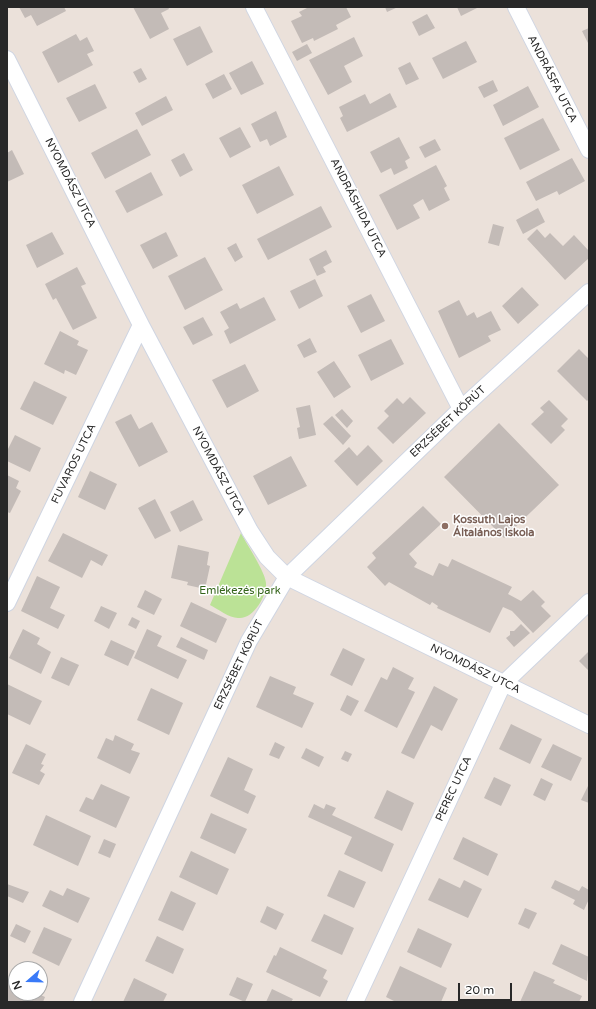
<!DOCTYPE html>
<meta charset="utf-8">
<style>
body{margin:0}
#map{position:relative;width:596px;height:1009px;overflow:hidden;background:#ebe1da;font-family:"Varela Round",sans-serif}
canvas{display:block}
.frame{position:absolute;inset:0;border:8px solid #282828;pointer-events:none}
.north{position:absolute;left:8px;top:961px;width:40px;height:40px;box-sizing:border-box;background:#fff;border:1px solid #a9a9a9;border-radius:50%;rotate:250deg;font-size:11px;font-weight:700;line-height:16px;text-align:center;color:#282828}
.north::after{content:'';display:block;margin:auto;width:14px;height:18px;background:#397af8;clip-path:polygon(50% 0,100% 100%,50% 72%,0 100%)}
.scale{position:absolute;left:458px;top:983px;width:54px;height:18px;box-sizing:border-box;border:2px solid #282828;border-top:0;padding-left:5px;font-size:12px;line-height:14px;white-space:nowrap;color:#282828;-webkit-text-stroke:3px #fff;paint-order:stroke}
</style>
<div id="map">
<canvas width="596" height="1009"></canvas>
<div class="frame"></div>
<div class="north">N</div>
<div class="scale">20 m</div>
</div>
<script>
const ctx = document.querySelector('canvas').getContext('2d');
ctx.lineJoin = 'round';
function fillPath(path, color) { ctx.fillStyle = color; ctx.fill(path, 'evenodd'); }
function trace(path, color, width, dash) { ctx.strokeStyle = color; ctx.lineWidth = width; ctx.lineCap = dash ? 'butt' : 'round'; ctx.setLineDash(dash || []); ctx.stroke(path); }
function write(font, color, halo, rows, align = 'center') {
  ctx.font = font + ' "Varela Round",sans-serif'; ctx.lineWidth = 3; ctx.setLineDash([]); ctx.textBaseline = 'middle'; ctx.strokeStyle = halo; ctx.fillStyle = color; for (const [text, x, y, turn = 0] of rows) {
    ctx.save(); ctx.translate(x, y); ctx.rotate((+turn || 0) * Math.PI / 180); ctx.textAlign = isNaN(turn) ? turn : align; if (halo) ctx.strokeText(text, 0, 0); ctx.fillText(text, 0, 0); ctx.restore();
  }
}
fillPath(new Path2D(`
 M 241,533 C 246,543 266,573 266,583 C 267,596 253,620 238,618 C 229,618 218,609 210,605 Z`), '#bbe296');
fillPath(new Path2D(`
 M 19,7 L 64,7 L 66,11 L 37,26 L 31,15 L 25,18 Z
 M 133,7 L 168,7 L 169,9 L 161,13 L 169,29 L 150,39 Z
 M 309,7 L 346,7 L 351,17 L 336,25 L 338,29 L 314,41 L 313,38 L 302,43 L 291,21 L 302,16 L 299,12 Z
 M 385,7 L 398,7 L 387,12 Z
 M 457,7 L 479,7 L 461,16 Z
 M 427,14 L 435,28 L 419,36 L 412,22 Z
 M 200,26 L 213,52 L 187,66 L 173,39 Z
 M 589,28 L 589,45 L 582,31 Z
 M 76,34 L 80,41 L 87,37 L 94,51 L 87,54 L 93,65 L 58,83 L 42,52 Z
 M 354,37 L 363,56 L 344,66 L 352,82 L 328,95 L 309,60 Z
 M 466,41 L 477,62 L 443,79 L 432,58 Z
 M 307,44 L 312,53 L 297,61 L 292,52 Z
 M 252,61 L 264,84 L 241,95 L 229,73 Z
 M 410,62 L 419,79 L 406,85 L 398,68 Z
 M 141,68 L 147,79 L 139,83 L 133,72 Z
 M 224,74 L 232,89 L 213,99 L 205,84 Z
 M 493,80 L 498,91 L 484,98 L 478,87 Z
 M 95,84 L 107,108 L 79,122 L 66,98 Z
 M 528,86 L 539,107 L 503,126 L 493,105 Z
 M 390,93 L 397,107 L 347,132 L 340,118 L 343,116 L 339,107 L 365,94 L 370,104 Z
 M 166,96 L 173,110 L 142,126 L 135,113 Z
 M 276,111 L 287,137 L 270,146 L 267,139 L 260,142 L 251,124 Z
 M 543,118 L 560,150 L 520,170 L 504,138 Z
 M 240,127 L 251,147 L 230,158 L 219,138 Z
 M 137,129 L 151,155 L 105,179 L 91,153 Z
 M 399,137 L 410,158 L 405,161 L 408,168 L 394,175 L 391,168 L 381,173 L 370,152 Z
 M 435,139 L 441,150 L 425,158 L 419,147 Z
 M 12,150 L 24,174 L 7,182 L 7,153 Z
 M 184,153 L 193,170 L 180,177 L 171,160 Z
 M 572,158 L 585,181 L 559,195 L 557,191 L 536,201 L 526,182 Z
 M 436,165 L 447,186 L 444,188 L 450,200 L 429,211 L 423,199 L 413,205 L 420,218 L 397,230 L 379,195 Z
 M 279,166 L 294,195 L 257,214 L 242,185 Z
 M 151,172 L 163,195 L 127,213 L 115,191 Z
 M 321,206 L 332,227 L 268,260 L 257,239 Z
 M 538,208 L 545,222 L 523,234 L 516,220 Z
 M 493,224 L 504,227 L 499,246 L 488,243 Z
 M 537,229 L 545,238 L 550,233 L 563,246 L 574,235 L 589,251 L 589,258 L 565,280 L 527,239 Z
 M 52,232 L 64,254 L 37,268 L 26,245 Z
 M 166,232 L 178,256 L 153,269 L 140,245 Z
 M 236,243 L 243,257 L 235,262 L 227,248 Z
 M 326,250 L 332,262 L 323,267 L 326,272 L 317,276 L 309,259 Z
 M 205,257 L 223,290 L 185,310 L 168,276 Z
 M 77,267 L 86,284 L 81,286 L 97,318 L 73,330 L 56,298 L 53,300 L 45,284 Z
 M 315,279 L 323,296 L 299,309 L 290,291 Z
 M 522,287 L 539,305 L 518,324 L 502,306 Z
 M 371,294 L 385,321 L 361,333 L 347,306 Z
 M 264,297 L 276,320 L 230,344 L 224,331 L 229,328 L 220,312 L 237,303 L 240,309 Z
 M 459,300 L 467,316 L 474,312 L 477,318 L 491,311 L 501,330 L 488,336 L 491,341 L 459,358 L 438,311 Z
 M 203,317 L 213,335 L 193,345 L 183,327 Z
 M 60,331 L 79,341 L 77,345 L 88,350 L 76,375 L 65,370 L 64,374 L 44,364 Z
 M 310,338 L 317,352 L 304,358 L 297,345 Z
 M 391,339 L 404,364 L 371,381 L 358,355 Z
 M 579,349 L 589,359 L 589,399 L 587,401 L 557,371 Z
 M 334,361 L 351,387 L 334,398 L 317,372 Z
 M 245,364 L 259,391 L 227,408 L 212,380 Z
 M 34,381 L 67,397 L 53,425 L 20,409 Z
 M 410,397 L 426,413 L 393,444 L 377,428 L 389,416 L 384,411 L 397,398 L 403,404 Z
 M 549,400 L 568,419 L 561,426 L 565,430 L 551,444 L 531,424 L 544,412 L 540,408 Z
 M 310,405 L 316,435 L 299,439 L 297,428 L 300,427 L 296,408 Z
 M 342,409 L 353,421 L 347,428 L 335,415 Z
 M 131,414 L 139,429 L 152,422 L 168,452 L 139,467 L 115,422 Z
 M 332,416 L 351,436 L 343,445 L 323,424 Z
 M 499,423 L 559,485 L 504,538 L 444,477 Z
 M 15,435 L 41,448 L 30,472 L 7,461 L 7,451 Z
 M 368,445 L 383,461 L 357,486 L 334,461 L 349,447 L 357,456 Z
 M 291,456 L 307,486 L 268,505 L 253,476 Z
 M 90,471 L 117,484 L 105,510 L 78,497 Z
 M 7,475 L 19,481 L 16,488 L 21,491 L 10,513 L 7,512 Z
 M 155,499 L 171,531 L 155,539 L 138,508 Z
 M 193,500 L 203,520 L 180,532 L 170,512 Z
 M 423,506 L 441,524 L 409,554 L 417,563 L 414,567 L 433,576 L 439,563 L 448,567 L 452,559 L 512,587 L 508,594 L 521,601 L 533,590 L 545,602 L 541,606 L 551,616 L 533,633 L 512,611 L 503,607 L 490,633 L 437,608 L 438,606 L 432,602 L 430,605 L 389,582 L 385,586 L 367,567 L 376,558 L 372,553 Z
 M 63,533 L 108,555 L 102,566 L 91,560 L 82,578 L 48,561 Z
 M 178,545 L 209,552 L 207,565 L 210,566 L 205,589 L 187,585 L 188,582 L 171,578 Z
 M 37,576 L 60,587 L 50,608 L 65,615 L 58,629 L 21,611 Z
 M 145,590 L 162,599 L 154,615 L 137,607 Z
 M 191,602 L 227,619 L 216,643 L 180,626 Z
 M 101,606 L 117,613 L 109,629 L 94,621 Z
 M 132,617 L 140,621 L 136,629 L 128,625 Z
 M 521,624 L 530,633 L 514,647 L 506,638 L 510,635 L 510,631 L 514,631 Z
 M 23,629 L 40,638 L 37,644 L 51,652 L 41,674 L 9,658 Z
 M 147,629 L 162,636 L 157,646 L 187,660 L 178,679 L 134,658 Z
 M 181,637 L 208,650 L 204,660 L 176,647 Z
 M 111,640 L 135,651 L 128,666 L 104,655 Z
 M 343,648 L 365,659 L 352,686 L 330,675 Z
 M 589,651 L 589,671 L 579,661 Z
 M 61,657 L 79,665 L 69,686 L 51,678 Z
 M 393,667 L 414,678 L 408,689 L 415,692 L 397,728 L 364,711 L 381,677 L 387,680 Z
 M 270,676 L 296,687 L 293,694 L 314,703 L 302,728 L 256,707 Z
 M 7,684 L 42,701 L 30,725 L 7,714 Z
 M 434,686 L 458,699 L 442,731 L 431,725 L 414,759 L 401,753 Z
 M 151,688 L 183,703 L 169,735 L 137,720 Z
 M 347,695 L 359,701 L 351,716 L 340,710 Z
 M 511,724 L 542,739 L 530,764 L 499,749 Z
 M 115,735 L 134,744 L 131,750 L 140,753 L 130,774 L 97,758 L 106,738 L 113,741 Z
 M 275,742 L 285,747 L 279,759 L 269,755 Z
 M 26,744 L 46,754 L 41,764 L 44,765 L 40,771 L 45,774 L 39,785 L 12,773 Z
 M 553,744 L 582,758 L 571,781 L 541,767 Z
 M 306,748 L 324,757 L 319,767 L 301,758 Z
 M 345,751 L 352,754 L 348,762 L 341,759 Z
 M 228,757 L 253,769 L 244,790 L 256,796 L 248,814 L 210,796 Z
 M 494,777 L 511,785 L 501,806 L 484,798 Z
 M 541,778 L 553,784 L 545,801 L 533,795 Z
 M 101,784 L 130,797 L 116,828 L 79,811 L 86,797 L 93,800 Z
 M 589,784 L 589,803 L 581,800 Z
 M 387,790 L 414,803 L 402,831 L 374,818 Z
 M 314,804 L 324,809 L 326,804 L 336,808 L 332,815 L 394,844 L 382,872 L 344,854 L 352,837 L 308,817 Z
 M 211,813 L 247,829 L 235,854 L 200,838 Z
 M 46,815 L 91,836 L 78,866 L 33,845 Z
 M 463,837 L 498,854 L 488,876 L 453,859 Z
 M 104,839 L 116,844 L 110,858 L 98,853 Z
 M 191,851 L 229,869 L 217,895 L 179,877 Z
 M 339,870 L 366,882 L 354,908 L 327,896 Z
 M 439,878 L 460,888 L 464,880 L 482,889 L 468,918 L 428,900 Z
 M 555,880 L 579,891 L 582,886 L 589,890 L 589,899 L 584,910 L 573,904 L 575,900 L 551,888 Z
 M 7,884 L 29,892 L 23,903 L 7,896 Z
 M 67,888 L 90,898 L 78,923 L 42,906 L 50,890 L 63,896 Z
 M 171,891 L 196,903 L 183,931 L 158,920 Z
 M 267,906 L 284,914 L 276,930 L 260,922 Z
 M 525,908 L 537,913 L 529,929 L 518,924 Z
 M 324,914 L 354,928 L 342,955 L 311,941 Z
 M 16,924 L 31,931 L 25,943 L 10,936 Z
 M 44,927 L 72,939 L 59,966 L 32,953 Z
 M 418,928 L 452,944 L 441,968 L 407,952 Z
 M 157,936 L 184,949 L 173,974 L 145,961 Z
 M 561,944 L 589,957 L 587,981 L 552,964 Z
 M 280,947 L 327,970 L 323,978 L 328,981 L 320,997 L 266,972 L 274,955 L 276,956 Z
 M 400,966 L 447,988 L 441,1002 L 396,1002 L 386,997 Z
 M 534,971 L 555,980 L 553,983 L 582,996 L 579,1002 L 546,1001 L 520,1002 Z
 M 237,977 L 253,984 L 245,1002 L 229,995 Z
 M 134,978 L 167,994 L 163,1002 L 123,1002 Z
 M 7,980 L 16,984 L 16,993 L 36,993 L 45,997 L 43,1002 L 7,1002 Z
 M 272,989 L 293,999 L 291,1002 L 266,1002 Z`), '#c3bbb7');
const minor = new Path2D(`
 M 254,7 L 461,409
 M 516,7 L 589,150
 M 7,59 L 141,325 L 250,531 L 267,557 L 287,577 L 589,725
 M 7,603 L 141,325
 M 82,1002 L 249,641 L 287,577 L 461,409 L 589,292
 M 355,1002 L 503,684 L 589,602`);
trace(minor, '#cfd5e2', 18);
trace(minor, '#fff', 16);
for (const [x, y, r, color] of [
 [445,526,4,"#8d6e63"]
]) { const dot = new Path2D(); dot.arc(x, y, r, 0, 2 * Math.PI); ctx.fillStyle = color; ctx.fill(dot); trace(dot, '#fff', 1.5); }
write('11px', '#282828', '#fff', [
 ["ANDRÁSFA UTCA",552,79,63],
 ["NYOMDÁSZ UTCA",70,183,63],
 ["ANDRÁSHIDA UTCA",358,208,63],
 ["ERZSÉBET KÖRÚT",448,422,-43],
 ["FUVAROS UTCA",74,464,-64],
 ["NYOMDÁSZ UTCA",218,471,62],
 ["ERZSÉBET KÖRÚT",239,665,-64],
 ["NYOMDÁSZ UTCA",475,669,26],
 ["PEREC UTCA",454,789,-65]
]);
write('bold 11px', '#785e54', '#fff', [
 ["Kossuth Lajos",453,520],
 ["Általános Iskola",453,533]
], 'left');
write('11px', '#34641a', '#fff', [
 ["Emlékezés park",240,591]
]);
</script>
